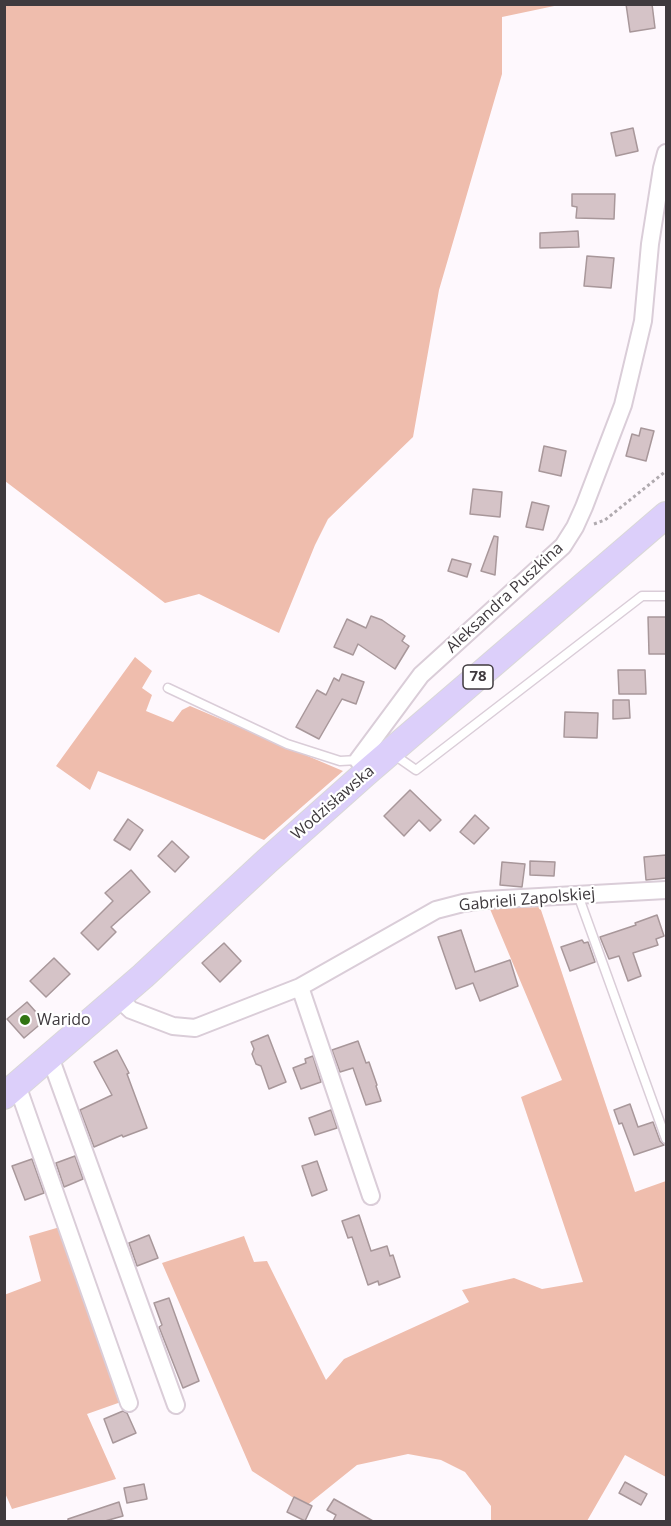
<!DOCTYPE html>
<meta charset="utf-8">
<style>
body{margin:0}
#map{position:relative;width:671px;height:1526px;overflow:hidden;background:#fef8fd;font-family:"Open Sans",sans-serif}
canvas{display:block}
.frame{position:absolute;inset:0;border:6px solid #3f3a3e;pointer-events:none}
</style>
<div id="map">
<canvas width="671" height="1526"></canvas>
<div class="frame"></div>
</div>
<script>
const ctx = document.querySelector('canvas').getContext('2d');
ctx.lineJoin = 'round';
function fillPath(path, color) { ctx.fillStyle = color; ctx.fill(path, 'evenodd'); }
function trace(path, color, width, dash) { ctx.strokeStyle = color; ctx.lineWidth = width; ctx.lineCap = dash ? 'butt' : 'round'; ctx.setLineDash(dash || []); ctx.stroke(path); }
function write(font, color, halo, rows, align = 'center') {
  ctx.font = font + ' "Open Sans",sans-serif'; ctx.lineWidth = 4.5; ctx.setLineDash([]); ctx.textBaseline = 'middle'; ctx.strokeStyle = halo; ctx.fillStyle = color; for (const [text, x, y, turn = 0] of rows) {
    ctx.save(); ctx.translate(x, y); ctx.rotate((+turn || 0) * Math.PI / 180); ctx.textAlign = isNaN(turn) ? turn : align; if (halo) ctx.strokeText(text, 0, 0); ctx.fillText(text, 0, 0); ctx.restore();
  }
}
fillPath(new Path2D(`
 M 4,5 L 559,5 L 502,17 L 502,74 L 439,290 L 413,437 L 328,519 L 315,545 L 279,633 L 199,594 L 165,603 L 5,481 Z
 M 135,657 L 152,671 L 142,688 L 152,695 L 146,711 L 173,722 L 182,710 L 190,706 L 343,771 L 264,840 L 98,771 L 90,790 L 56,766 Z
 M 540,907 L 635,1192 L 666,1181 L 666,1477 L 625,1455 L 587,1521 L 491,1521 L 491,1506 L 465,1472 L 441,1460 L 408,1454 L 357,1465 L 306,1506 L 252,1471 L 162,1263 L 244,1236 L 254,1262 L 267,1261 L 326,1380 L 344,1359 L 469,1302 L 462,1290 L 514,1278 L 542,1289 L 583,1282 L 521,1097 L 562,1080 L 490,909 Z
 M 60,1227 L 121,1402 L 87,1414 L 116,1479 L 12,1509 L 4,1491 L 4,1295 L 41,1281 L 29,1236 Z`), '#efbdad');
const building = new Path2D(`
 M 626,4 L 652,4 L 655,28 L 630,32 Z
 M 633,128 L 638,151 L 616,156 L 611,133 Z
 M 572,194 L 615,194 L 614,219 L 576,218 L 577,207 L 572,206 Z
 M 578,231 L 579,247 L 540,248 L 540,233 Z
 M 587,256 L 614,258 L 611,288 L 584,286 Z
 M 641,428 L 654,431 L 646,461 L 626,456 L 632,434 L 639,436 Z
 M 544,446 L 566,451 L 561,476 L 539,471 Z
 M 473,489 L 502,492 L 500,517 L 470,514 Z
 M 532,502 L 549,506 L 543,530 L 526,527 Z
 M 494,536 L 498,537 L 495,575 L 481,571 Z
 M 452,559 L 471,564 L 467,577 L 448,571 Z
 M 371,616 L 382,620 L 405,636 L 402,641 L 409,646 L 395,669 L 358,644 L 353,655 L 334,647 L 347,619 L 366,628 Z
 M 648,617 L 666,617 L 666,654 L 649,654 Z
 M 618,670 L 645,670 L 646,694 L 619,694 Z
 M 342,674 L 364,682 L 356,704 L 342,699 L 319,739 L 296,727 L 317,690 L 326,695 L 334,678 L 339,681 Z
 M 613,700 L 629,700 L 630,718 L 613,719 Z
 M 565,712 L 598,713 L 597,738 L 564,737 Z
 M 410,790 L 441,820 L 430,831 L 419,820 L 404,836 L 384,816 Z
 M 475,815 L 489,828 L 474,844 L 460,832 Z
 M 128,819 L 143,830 L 130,850 L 114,840 Z
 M 172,841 L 189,857 L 175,872 L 158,856 Z
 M 666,855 L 666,878 L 646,880 L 644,857 Z
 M 530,861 L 555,862 L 554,876 L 530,875 Z
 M 502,862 L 525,864 L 522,887 L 500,885 Z
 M 131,870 L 150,892 L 111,927 L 116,932 L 98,950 L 81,933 L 113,901 L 105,893 Z
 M 657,915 L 664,936 L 656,939 L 658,945 L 633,953 L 641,976 L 628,981 L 619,956 L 609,959 L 600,937 L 636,925 L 635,923 Z
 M 461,930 L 475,972 L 510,960 L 518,986 L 480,1001 L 473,983 L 456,989 L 438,937 Z
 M 582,940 L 584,943 L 588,942 L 595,962 L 570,971 L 561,947 Z
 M 224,943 L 241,961 L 220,982 L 202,963 Z
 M 54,958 L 70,974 L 46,997 L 30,981 Z
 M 27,1002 L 44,1021 L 24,1038 L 7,1019 Z
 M 268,1035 L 286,1082 L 269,1089 L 261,1066 L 256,1064 L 252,1054 L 254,1049 L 251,1042 Z
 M 358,1041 L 366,1063 L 369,1062 L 377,1085 L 376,1086 L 381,1101 L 366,1105 L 353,1068 L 340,1072 L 332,1050 Z
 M 117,1050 L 129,1073 L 127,1074 L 147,1128 L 123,1137 L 122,1135 L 94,1147 L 80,1110 L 112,1095 L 94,1062 Z
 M 313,1056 L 321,1082 L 301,1089 L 293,1068 L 306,1063 L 305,1059 Z
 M 630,1104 L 638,1127 L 653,1122 L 660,1141 L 664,1145 L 634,1155 L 622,1123 L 619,1124 L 614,1110 Z
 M 331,1110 L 337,1128 L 315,1135 L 309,1118 Z
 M 75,1156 L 83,1179 L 64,1187 L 56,1163 Z
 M 32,1159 L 44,1193 L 25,1200 L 12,1166 Z
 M 317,1161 L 327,1190 L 312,1196 L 302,1166 Z
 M 359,1215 L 371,1251 L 387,1246 L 390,1256 L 393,1255 L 400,1277 L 379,1285 L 378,1281 L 368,1285 L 352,1237 L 348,1238 L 342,1221 Z
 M 149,1235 L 158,1258 L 137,1266 L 129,1243 Z
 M 169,1298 L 199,1381 L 183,1388 L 159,1327 L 162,1325 L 154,1303 Z
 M 123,1411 L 127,1413 L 136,1433 L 113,1443 L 104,1419 Z
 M 625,1482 L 647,1494 L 641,1505 L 619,1493 Z
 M 144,1484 L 147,1499 L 127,1503 L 124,1488 Z
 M 294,1497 L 312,1506 L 305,1521 L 287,1512 Z
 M 334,1499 L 373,1521 L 333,1521 L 336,1515 L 327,1510 Z
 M 119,1502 L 123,1516 L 105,1521 L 68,1521 L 68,1519 Z`);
fillPath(building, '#d5c3c7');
trace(building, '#a8979a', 1.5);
const lane = new Path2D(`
 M 168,688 L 287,744 L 340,761 L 358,760
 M 393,754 L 416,770 L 642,596 L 666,596
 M 578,895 L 666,1139`);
const street = new Path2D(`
 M 367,772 L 358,760 L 421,675 L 563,546 L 575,527 L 584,507 L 623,405 L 643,321 L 650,244 L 662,168 L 666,153
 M 300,987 L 371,1196
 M 118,998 L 131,1010 L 173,1026 L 195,1028 L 300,987 L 436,910 L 463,903 L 485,900 L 666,890
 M 50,1057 L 176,1405
 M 17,1085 L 129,1403`);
const primary = new Path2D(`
 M 4,1096 L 143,976 L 267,861 L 367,772 L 666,515`);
trace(lane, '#dacdd8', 11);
trace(street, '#dacdd8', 20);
trace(primary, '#d9d8d8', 28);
trace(new Path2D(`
 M 594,524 L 605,520 L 666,471`), '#b0aaaf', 3, [3, 3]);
trace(lane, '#fff', 8);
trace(street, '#fff', 16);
trace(primary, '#dccffa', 26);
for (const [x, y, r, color] of [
 [25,1020,6,"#317412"]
]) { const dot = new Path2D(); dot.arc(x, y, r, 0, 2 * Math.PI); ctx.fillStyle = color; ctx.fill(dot); trace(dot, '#fff', 2); }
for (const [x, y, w] of [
 [478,677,30]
]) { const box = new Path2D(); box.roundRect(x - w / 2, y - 12, w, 24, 4.5); ctx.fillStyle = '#fff'; ctx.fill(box); trace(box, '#3f3a3e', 1.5); }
write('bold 15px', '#3f3a3e', null, [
 ["78",478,677]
]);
write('16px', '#3f3a3e', '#fff', [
 ["Aleksandra Puszkina",505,598,-43],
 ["Wodzisławska",333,803,-41],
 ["Gabrieli Zapolskiej",527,900,-5]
]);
write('16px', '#3f3a3e', '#fff', [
 ["Warido",37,1020]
], 'left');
</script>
